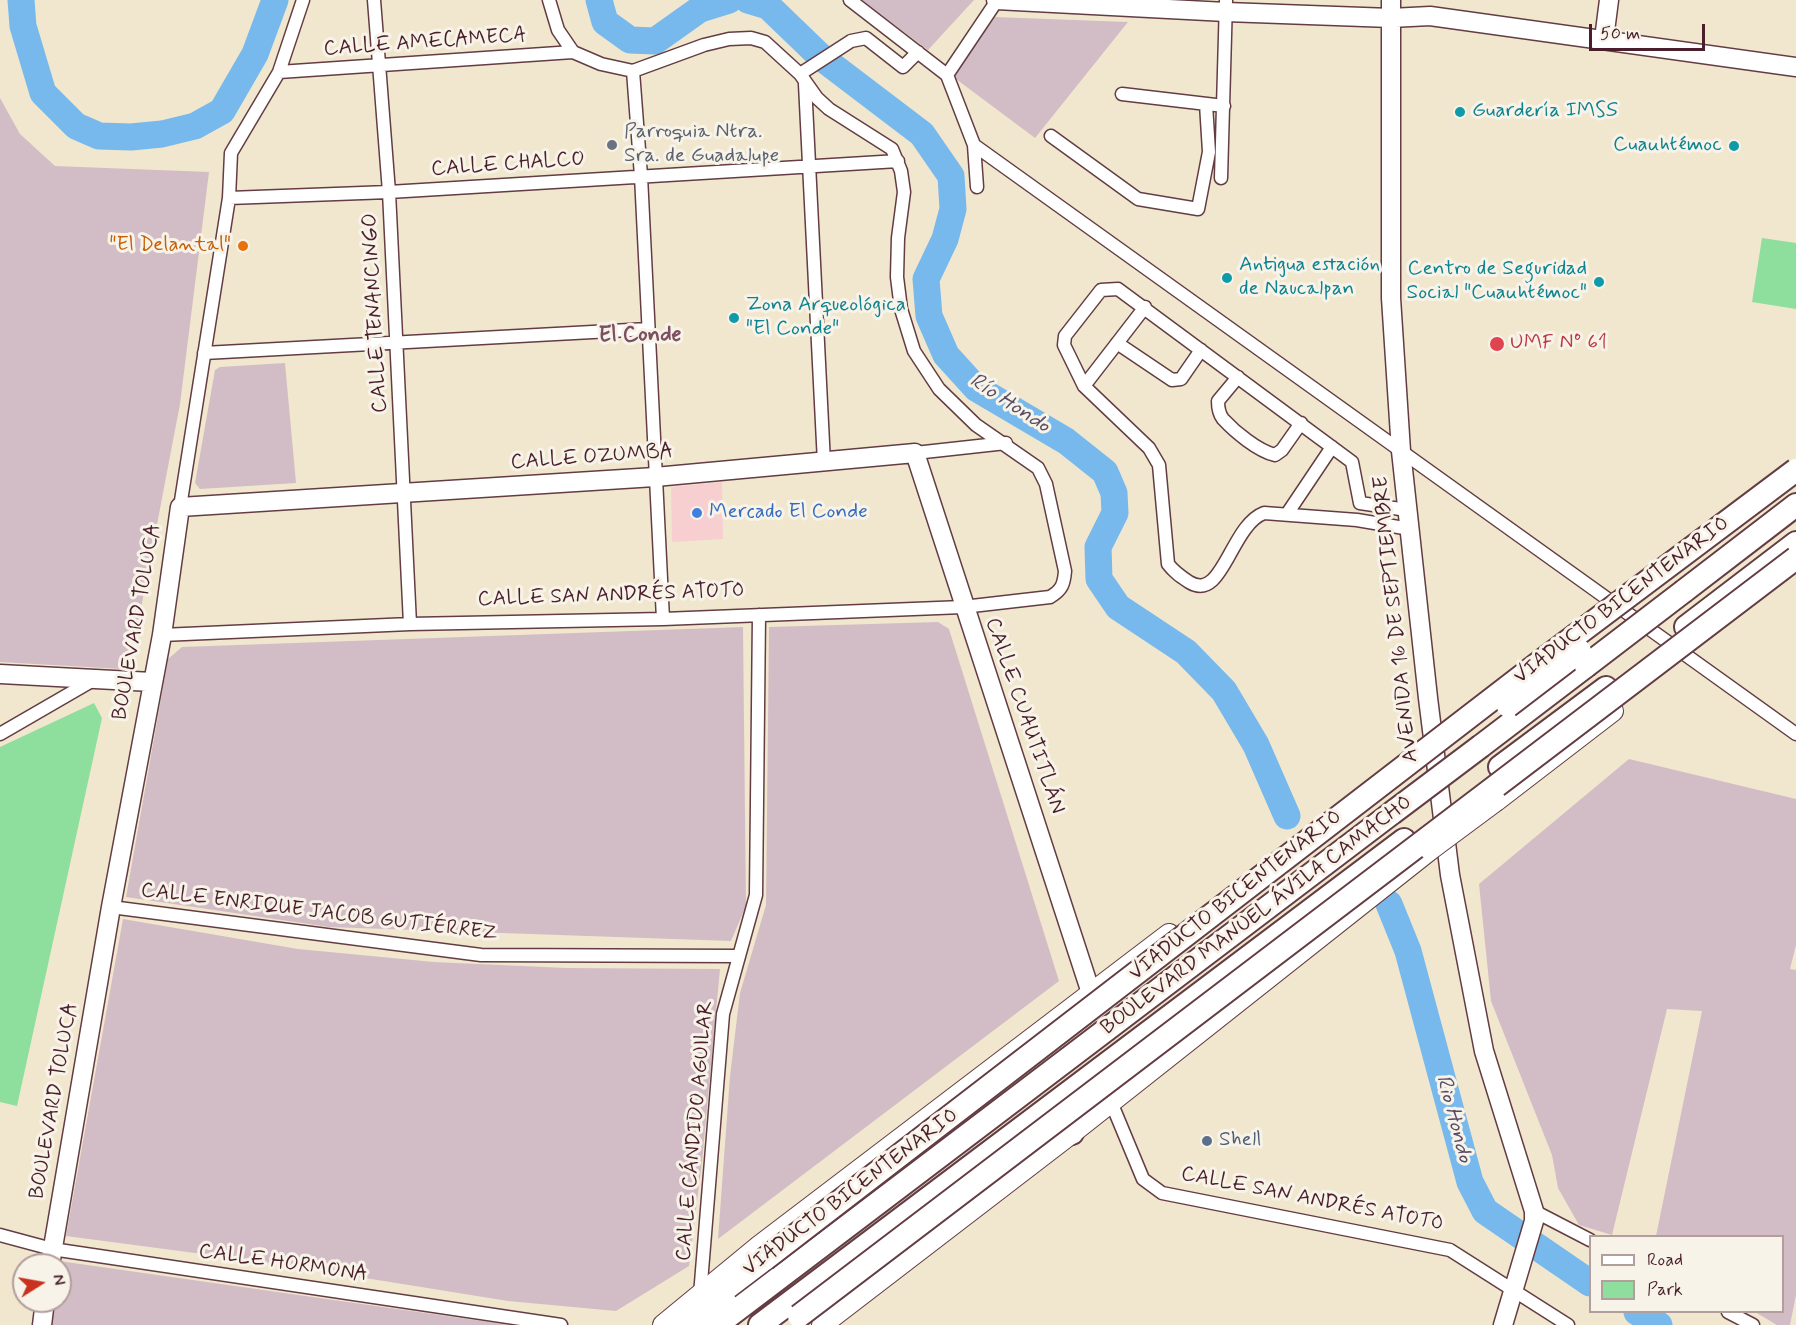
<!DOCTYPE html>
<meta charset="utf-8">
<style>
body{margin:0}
#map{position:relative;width:1796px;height:1325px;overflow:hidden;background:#f1e7ce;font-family:Mynerve,sans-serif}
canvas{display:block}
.legend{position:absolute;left:1589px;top:1235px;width:195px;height:78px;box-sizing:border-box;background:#f7f3e8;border:2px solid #b29e9c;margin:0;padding:8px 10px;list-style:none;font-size:18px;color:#4a1f2b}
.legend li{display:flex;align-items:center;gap:12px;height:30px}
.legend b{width:30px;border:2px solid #b29e9c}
.north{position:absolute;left:12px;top:1253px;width:60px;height:60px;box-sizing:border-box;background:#f7f3e8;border:2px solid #b29e9c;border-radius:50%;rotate:79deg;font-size:16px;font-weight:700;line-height:24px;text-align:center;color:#4a1f2b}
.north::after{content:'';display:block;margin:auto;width:21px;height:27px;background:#c8321e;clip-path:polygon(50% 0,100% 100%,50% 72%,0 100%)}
.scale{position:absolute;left:1589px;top:24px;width:116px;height:27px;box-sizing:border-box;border:3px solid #4a1f2b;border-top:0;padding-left:8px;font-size:18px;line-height:21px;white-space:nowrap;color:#4a1f2b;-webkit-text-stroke:4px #f7f3e8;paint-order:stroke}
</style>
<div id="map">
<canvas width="1796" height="1325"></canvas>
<ul class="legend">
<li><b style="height:8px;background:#fff"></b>Road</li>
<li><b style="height:16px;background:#8ede9d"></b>Park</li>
</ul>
<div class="north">N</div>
<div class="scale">50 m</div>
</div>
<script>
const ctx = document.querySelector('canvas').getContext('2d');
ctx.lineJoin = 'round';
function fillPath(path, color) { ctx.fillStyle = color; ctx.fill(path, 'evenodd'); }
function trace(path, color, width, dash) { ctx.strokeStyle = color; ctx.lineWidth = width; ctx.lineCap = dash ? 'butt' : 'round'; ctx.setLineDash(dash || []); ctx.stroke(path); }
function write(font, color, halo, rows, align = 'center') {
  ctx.font = font + ' Mynerve,sans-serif'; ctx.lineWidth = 6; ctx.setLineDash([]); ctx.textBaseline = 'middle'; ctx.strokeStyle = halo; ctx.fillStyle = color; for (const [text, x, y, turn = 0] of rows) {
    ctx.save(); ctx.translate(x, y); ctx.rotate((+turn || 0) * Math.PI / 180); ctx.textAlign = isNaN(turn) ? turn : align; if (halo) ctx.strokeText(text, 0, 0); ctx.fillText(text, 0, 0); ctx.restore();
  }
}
fillPath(new Path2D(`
 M 722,482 L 723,539 L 672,542 L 671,487 Z`), '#f7cfd1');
fillPath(new Path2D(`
 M 862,0 L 974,0 L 928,50 Z
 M 995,17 L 1128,22 L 1035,138 L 952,76 Z
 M 0,98 L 20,134 L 55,166 L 209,172 L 180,404 L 130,666 L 122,669 L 0,662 Z
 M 285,363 L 296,483 L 200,489 L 195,483 L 215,370 L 220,367 Z
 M 938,622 L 949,629 L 1059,981 L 718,1239 L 730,1076 L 740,993 L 766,905 L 769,627 Z
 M 743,627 L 746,906 L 731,941 L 329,927 L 126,897 L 168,659 L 182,647 Z
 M 1629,759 L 1796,799 L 1796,945 L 1790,969 L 1796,970 L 1796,1295 L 1790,1325 L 1777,1325 L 1755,1312 L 1782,1312 L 1782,1236 L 1656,1236 L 1702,1011 L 1667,1009 L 1612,1235 L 1579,1225 L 1558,1188 L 1552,1155 L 1491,1001 L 1479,884 Z
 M 123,919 L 298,949 L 434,962 L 567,968 L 720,969 L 702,1162 L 689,1266 L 616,1311 L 508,1301 L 278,1264 L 66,1236 Z
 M 59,1261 L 510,1325 L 51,1325 L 54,1301 L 60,1301 Z`), '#d2bdc6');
fillPath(new Path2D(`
 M 1762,238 L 1796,243 L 1796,309 L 1752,302 Z
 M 94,703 L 102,718 L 17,1106 L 0,1102 L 0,747 Z`), '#8ede9d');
trace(new Path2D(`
 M 21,0 L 23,26 L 43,93 L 76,126 L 99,136 L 131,137 L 162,134 L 195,126 L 222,111 L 255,54 L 275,0
 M 599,0 L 605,22 L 630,40 L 655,41 L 700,9 L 729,0
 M 748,0 L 768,6 L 822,58 L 922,134 L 951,176 L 953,209 L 945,239 L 926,279 L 929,316 L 946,355 L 976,388 L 1066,441 L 1105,472 L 1114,493 L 1115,513 L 1098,547 L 1099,579 L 1118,607 L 1186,652 L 1224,691 L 1256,745 L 1287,816
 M 1389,904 L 1408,951 L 1470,1182 L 1485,1211 L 1590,1283
 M 1637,1312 L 1659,1325`), '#77b9ec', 27);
const street = new Path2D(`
 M 374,0 L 389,192 L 410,624
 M 850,0 L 947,75 L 974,145 L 1796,734
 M 633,71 L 641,176 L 663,619
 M 279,72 L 573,52
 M 800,74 L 851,41 L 866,38 L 903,67 L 918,52
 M 947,75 L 996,2
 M 805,84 L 824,463
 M 1122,94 L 1224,106
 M 1051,136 L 1138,199 L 1198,209 L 1209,152 L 1206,104
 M 974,145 L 977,187
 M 1221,178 L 1226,0
 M 229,198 L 389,192 L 898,161
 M 1117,343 L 1172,380 L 1181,379 L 1201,350
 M 204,353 L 648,329
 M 1238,377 L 1218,401 C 1218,407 1219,414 1223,419 C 1235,432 1258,451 1275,455 L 1282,450 L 1301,423
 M 1084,386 L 1145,307
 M 915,453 L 1006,443
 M 180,507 L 229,198 L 231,153 L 279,72 L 303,0
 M 1407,510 L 1360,503 L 1352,462 L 1118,289 L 1101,290 L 1065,336 L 1064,345 L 1084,386 L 1149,448 L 1159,465 L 1168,564 C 1174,572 1180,576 1189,582 C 1223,603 1230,526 1264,513 L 1357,520 L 1410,529
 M 1287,514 L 1332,447
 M 162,635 L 410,624 L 663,619 L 963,607 L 1050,597 C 1062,590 1064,584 1065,571 L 1046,484 L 1038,468 L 976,425 L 939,389 L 914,351 L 901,309 L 897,277 L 898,238 L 904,192 L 901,171 L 892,149 L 829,109 L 817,98 L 800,74 L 765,42 L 751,38 L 729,39 L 704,45 L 633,71 L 601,64 L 573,52 L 558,30 L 549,0
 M 0,734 L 95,679
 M 111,907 L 481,955 L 738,956
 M 1111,1102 L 1143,1179 L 1162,1193 L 1450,1250 L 1568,1325
 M 1534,1211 L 1590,1240
 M 0,1235 L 52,1249 L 561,1325
 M 700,1295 L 723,1014 L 756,895 L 759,615
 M 1728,1312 L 1753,1325`);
const secondary = new Path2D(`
 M 996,0 L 1226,12 L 1391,18 L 1430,16 L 1796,67
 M 1391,0 L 1391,298 L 1401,451 L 1428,698 L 1450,875 L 1484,1051 L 1534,1211 L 1534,1221 L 1503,1325
 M 1604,39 L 1609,0
 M 0,674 L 152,682
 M 50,1265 L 111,907 L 162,635 L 180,507 L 655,477 L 915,453 L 1091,993
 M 42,1325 L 45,1301`);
const primary = new Path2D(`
 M 1496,801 L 1613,711
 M 663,1325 L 759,1246 L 1169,934
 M 822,1325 L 1072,1133 L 1430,850`);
const highway = new Path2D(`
 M 1684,591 L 1796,505
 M 1686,627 L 1796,543
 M 1481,746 L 1586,666
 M 1500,767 L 1606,688
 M 1025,1143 L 1072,1133
 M 678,1325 L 765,1259
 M 698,1325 L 726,1303
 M 717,1325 L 1392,813
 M 760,1325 L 1404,840`);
trace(street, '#633d43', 15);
trace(secondary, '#633d43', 21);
trace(primary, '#633d43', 22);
trace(highway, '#633d43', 26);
trace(street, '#fff', 12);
trace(secondary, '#fff', 18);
trace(primary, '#fff', 20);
trace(highway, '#fff', 22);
const primaryBridge = new Path2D(`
 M 1430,850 L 1496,801`);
const highwayBridge = new Path2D(`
 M 1586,666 L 1684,591
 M 1508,706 L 1580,651
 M 1392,813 L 1481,746
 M 765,1259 L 1535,666 L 1796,470
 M 799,1316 L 1796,558`);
trace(primaryBridge, '#633d43', 22, []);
trace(highwayBridge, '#633d43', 26, []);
trace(primaryBridge, '#fff', 20);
trace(highwayBridge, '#fff', 22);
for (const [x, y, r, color] of [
 [1460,112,6,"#0f9aa8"],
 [612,145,6,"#6b7280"],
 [1734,146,6,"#0f9aa8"],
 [243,246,6,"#e8710a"],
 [1227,278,6,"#0f9aa8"],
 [1599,282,6,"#0f9aa8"],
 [734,318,6,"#0f9aa8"],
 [1497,344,8,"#e0444e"],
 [697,513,6,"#3f7fe0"],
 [1207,1141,6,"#5c6f8a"]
]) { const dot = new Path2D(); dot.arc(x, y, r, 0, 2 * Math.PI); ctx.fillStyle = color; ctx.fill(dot); trace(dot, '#f7f3e8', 2); }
write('21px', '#4a1f2b', '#f7f3e8', [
 ["CALLE AMECAMECA",425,43,-4],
 ["CALLE CHALCO",508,165,-4],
 ["CALLE TENANCINGO",376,313,-93],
 ["CALLE OZUMBA",592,458,-4],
 ["CALLE SAN ANDRÉS ATOTO",611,596,-2],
 ["VIADUCTO BICENTENARIO",1622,601,-37],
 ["AVENIDA 16 DE SEPTIEMBRE",1397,619,-96],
 ["BOULEVARD TOLUCA",138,622,-80],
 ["CALLE CUAUTITLÁN",1024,716,71],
 ["VIADUCTO BICENTENARIO",1236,896,-38],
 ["CALLE ENRIQUE JACOB GUTIÉRREZ",319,913,7],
 ["BOULEVARD MANUEL ÁVILA CAMACHO",1257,916,-37],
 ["BOULEVARD TOLUCA",55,1101,-80],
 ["CALLE CÁNDIDO AGUILAR",696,1131,-85],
 ["VIADUCTO BICENTENARIO",851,1193,-37],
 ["CALLE SAN ANDRÉS ATOTO",1312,1200,11],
 ["CALLE HORMONA",283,1264,8]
]);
write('21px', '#0d838f', '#f7f3e8', [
 ["Guardería IMSS",1472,112],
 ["Cuauhtémoc",1722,146,"right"],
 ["Antigua estación",1239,266],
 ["de Naucalpan",1239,290],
 ["Centro de Seguridad",1587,270,"right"],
 ["Social \"Cuauhtémoc\"",1587,294,"right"],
 ["Zona Arqueológica",746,306],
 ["\"El Conde\"",746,330]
], 'left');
write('21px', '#5b616d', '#f7f3e8', [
 ["Parroquia Ntra.",624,133],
 ["Sra. de Guadalupe",624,157]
], 'left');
write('21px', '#c56008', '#f7f3e8', [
 ["\"El Delantal\"",231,246]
], 'right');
write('21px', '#be3a42', '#f7f3e8', [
 ["UMF Nº 61",1510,344]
], 'left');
write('21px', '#366cbe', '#f7f3e8', [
 ["Mercado El Conde",709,513]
], 'left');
write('21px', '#4e5e75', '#f7f3e8', [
 ["Shell",1219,1141]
], 'left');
write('bold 22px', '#7c5060', '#f7f3e8', [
 ["El Conde",640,336]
]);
write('italic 22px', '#584d65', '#f7f3e8', [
 ["Río Hondo",1009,404,33],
 ["Rio Hondo",1453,1119,75]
]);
</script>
